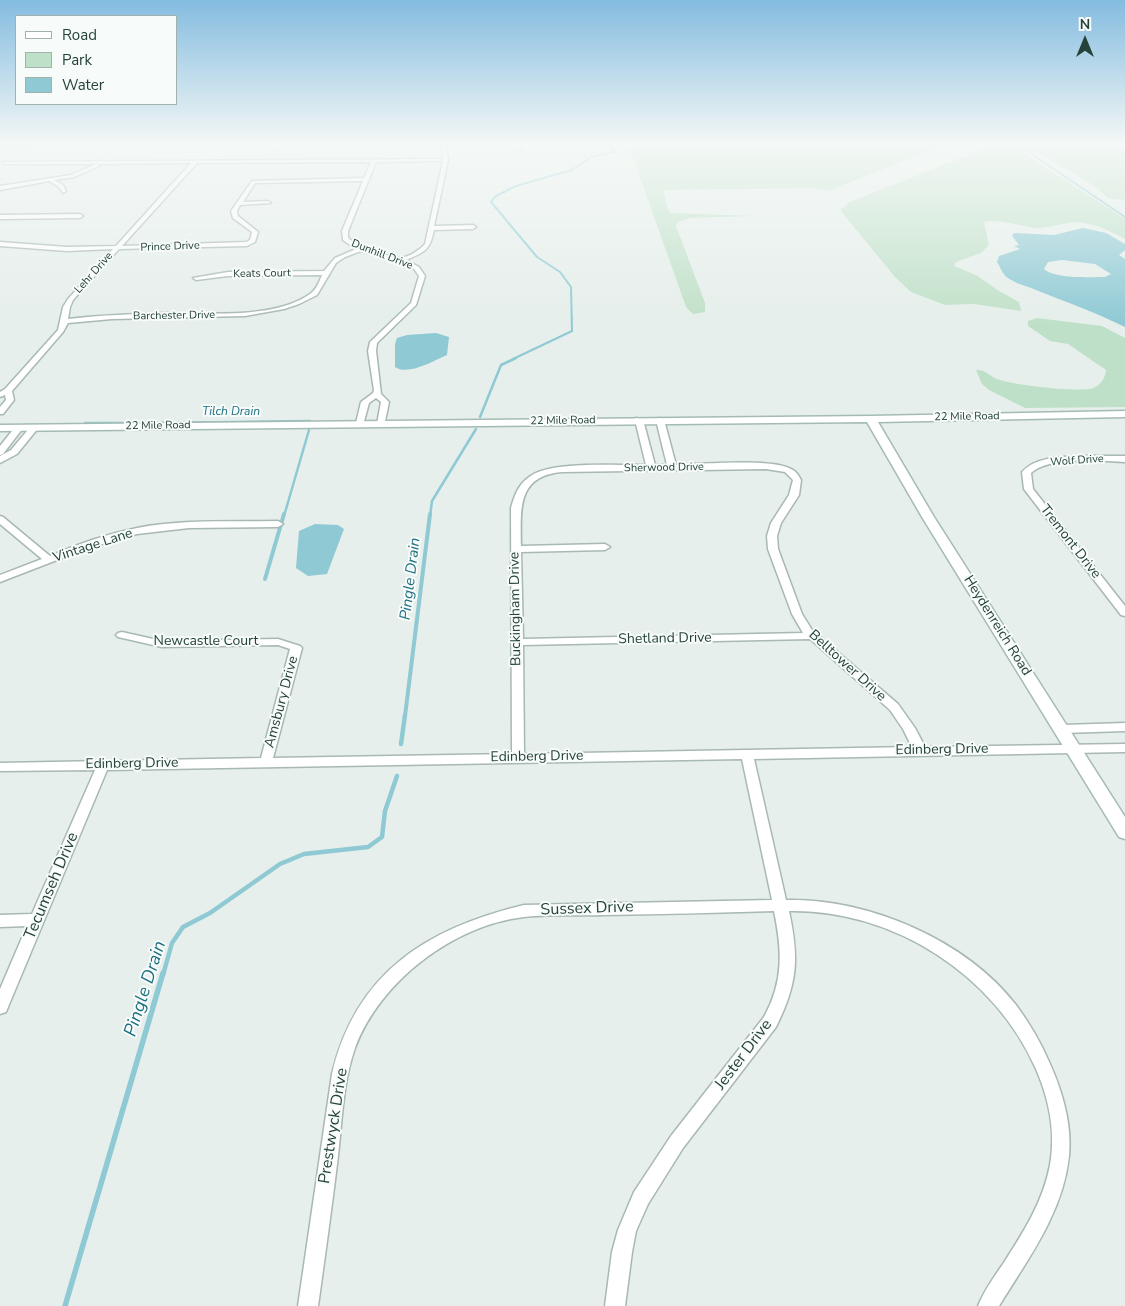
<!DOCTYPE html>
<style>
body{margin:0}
#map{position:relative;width:1125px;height:1306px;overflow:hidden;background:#e6efeb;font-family:"Nunito Sans",sans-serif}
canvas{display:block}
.legend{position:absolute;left:15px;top:15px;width:162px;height:90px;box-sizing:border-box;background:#f7fbf9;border:1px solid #a3b1ad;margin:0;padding:6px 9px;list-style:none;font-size:15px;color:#24423a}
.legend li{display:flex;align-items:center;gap:10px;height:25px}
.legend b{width:25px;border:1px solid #a3b1ad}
.north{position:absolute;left:1060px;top:15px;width:50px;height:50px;-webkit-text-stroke:4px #f7fbf9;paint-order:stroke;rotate:0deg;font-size:14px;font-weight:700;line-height:20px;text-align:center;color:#24423a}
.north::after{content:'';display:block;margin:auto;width:18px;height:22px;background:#24423a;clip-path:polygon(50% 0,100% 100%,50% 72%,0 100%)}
</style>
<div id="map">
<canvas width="1125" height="1306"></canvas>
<ul class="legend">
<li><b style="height:6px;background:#fff"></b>Road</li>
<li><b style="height:14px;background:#bfe0c8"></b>Park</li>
<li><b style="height:14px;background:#8ec9d4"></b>Water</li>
</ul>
<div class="north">N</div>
</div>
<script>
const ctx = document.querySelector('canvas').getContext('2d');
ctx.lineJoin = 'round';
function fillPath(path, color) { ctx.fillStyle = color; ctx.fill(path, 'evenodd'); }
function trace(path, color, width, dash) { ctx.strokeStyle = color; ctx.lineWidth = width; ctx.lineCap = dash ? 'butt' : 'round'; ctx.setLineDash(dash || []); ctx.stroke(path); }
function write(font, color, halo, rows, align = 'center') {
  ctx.font = font + ' "Nunito Sans",sans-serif'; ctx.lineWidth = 4; ctx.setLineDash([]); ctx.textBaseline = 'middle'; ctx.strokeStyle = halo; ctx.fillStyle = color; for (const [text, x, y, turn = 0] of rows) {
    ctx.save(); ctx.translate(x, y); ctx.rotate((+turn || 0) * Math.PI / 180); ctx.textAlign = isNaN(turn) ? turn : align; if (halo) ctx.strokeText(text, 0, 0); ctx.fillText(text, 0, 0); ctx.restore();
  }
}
fillPath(new Path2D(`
 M 915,145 L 939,147 L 828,191 L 813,188 L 663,190 L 668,210 L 671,213 L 755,216 L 689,218 L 678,222 L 676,226 L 705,303 L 705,312 L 693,314 L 686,307 L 630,149 Z
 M 1006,145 L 1016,148 L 1125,219 L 1125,239 C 1113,232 1099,226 1085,223 C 1069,220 1054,228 1038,228 C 1024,227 996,218 984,222 L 989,245 L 981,253 L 956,262 L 954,266 L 976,275 L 999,291 L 1019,302 L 1021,311 L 974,304 L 945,305 L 911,292 L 895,277 L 840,210 L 850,202 L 991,146 Z
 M 1108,145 L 1125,151 L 1125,199 L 1123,200 L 1108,198 L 1096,187 L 1027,146 Z
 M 1037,318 L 1102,326 L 1125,338 L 1125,407 L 1025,408 L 989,390 L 982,384 L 976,370 C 986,369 991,378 1000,380 C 1015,385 1081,393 1093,388 C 1102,384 1105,378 1106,370 L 1068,344 L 1050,341 L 1028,326 L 1028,321 Z`), '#bfe0c8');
fillPath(new Path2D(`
 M 1083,228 L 1106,233 L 1125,244 L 1125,250 L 1119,255 L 1125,259 L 1125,327 C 1097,313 1066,302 1036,290 C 1027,286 1016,284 1008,278 C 1002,274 1001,268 997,262 L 999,256 L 1020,249 L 1014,246 L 1019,245 L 1012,236 L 1014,233 L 1054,235 ZM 1062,260 L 1095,264 L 1111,274 L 1105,277 C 1090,277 1055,279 1044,269 L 1048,262 Z
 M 436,333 L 449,337 L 447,355 C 433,361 408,376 395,367 L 395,344 L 397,338 L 407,335 Z
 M 315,524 L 338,525 L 344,529 L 327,574 L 308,576 L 296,568 L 299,531 Z`), '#8ec9d4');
trace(new Path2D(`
 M 1018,145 L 1125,217
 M 513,359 L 572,331 L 571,287 L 560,272 L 537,257 L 491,202 L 496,196 L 516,186 L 572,170 L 591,157 L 615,152 L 609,142`), '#8ec9d4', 2);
trace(new Path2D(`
 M 480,417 L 501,365 L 516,358
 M 85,423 L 138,423
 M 153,423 L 310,421
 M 284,516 L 309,430
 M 430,516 L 432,501 L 476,429`), '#8ec9d4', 2.5);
trace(new Path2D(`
 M 265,579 L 284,514
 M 405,716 L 430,514`), '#8ec9d4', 4);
trace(new Path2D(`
 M 401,744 L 405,715
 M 163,975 L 172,943 L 183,927 L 210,913 L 280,864 L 304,854 L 368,847 L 382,837 L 385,811 L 397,776`), '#8ec9d4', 4.5);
trace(new Path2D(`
 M 65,1306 L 163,973`), '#8ec9d4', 5.5);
const street = new Path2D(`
 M 186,142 L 323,142 L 0,147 L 0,145 Z
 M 441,142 L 445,142 L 448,160 L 434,226 L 473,225 L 476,227 L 473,229 L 434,230 C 430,250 425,252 406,260 L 419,267 L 425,276 L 416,305 L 377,343 L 376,351 L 381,394 L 389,402 L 384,426 L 377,424 L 381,402 L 376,398 L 369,403 L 363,425 L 356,423 L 361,402 L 373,393 L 374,390 L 368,351 L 370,342 L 411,303 L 419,276 L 414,269 L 406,264 L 361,251 L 345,257 L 336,263 L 317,295 L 299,304 L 284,309 L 245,316 L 112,319 L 68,323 L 63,332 L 12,391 L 14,400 L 3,414 L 0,414 L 0,407 L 6,400 L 5,395 L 0,397 L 0,392 L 5,389 L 58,330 L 63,307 L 68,299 L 113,249 L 67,251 L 0,246 L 0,242 L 67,247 L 116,246 L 191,163 L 98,164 L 99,166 L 74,177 L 54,180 L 63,185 L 66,191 L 63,193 L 59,187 L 49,181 L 0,190 L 0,186 L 71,175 L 96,164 L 4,164 L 2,162 L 444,159 ZM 443,161 L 425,244 C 420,250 409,257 401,258 C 390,258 357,246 348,238 L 348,231 L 376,162 ZM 371,162 L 364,178 L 252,181 L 231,211 L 233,218 L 252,232 L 250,240 L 246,242 L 122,246 L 197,163 ZM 363,181 L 342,231 L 343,240 L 356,249 L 335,258 L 324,271 L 228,272 L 193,278 L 196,280 L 228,276 L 322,275 C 319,282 317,289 310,294 C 275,319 209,313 168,313 C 134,314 101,315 68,319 L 70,307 L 73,300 L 119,249 L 247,246 L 255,242 L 258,232 L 238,216 L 237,211 L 240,205 L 271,203 L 268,201 L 243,202 L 255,183 Z
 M 517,142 L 521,142 L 521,150 L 517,149 Z
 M 707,142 L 711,142 L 713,149 L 709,149 Z
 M 1006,142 L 1011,142 L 1011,143 L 1009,144 Z
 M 0,215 L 80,214 L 83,216 L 80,218 L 0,219 Z
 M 636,418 L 643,420 L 655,465 L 667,465 L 656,420 L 660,418 L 664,420 L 676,465 C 701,464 772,458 791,469 C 796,471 799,476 801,480 L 799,495 L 781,523 L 777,536 L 778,549 L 802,614 L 812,630 L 898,704 L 915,728 L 925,747 L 1125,744 L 1125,752 L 754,759 L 786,900 C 868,898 966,940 1016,1005 C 1030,1024 1041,1043 1050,1064 C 1063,1093 1072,1125 1069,1156 C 1063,1213 1028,1259 999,1306 L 978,1306 C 984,1291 994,1277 1003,1264 C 1023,1233 1043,1202 1050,1165 C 1056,1133 1049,1099 1036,1069 C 995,975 893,909 789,911 C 799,958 798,983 776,1027 L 683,1148 L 648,1204 L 636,1231 L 632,1252 L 625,1306 L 605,1306 L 612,1252 L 618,1230 L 634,1192 L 671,1136 L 764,1017 C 784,981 782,950 774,911 C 717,913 661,914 604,915 C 578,916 550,914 524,917 C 454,925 380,981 355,1048 C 343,1082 342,1120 338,1156 C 332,1206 325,1256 318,1306 L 298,1306 L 332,1074 C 356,972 428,928 524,905 L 772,900 L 742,759 L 107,770 L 8,1007 L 6,1012 L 0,1014 L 0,989 L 27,926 L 0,927 L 0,915 L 32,914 L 95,770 L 0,771 L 0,763 L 261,758 L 290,649 L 278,645 L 162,647 L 118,637 L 116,635 L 118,633 L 122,632 L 162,641 L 278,639 L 300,646 L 302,648 L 273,758 L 512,754 L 511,508 C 514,497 518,485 528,478 C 548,460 618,466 646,465 L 635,420 ZM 766,469 L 785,472 L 793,480 L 789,495 L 771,523 L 767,536 L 768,549 L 792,614 L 803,633 L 523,639 L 521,552 L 605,550 L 610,547 L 605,544 L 521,546 C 521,510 516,476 562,472 ZM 810,639 L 890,710 L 903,729 L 912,747 L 524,754 L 523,645 Z
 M 32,425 L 39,427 L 17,454 L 0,463 L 0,456 L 11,450 Z
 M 16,426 L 23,428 L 3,454 L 0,455 L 0,446 Z
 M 1088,456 L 1125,456 L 1125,462 C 1100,461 1050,456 1031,473 L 1033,489 L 1125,606 L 1125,616 L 1121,615 L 1024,489 L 1022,472 C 1037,455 1067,457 1088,456 Z
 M 0,516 L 3,517 L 50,556 C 78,544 107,534 137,528 C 183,519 231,522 278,521 L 283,524 L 278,527 L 189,528 L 137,534 L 88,548 L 0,582 L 0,575 L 42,559 L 0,524 Z
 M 1125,723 L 1125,731 L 1063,733 L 1057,729 L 1063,725 Z`);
const secondary = new Path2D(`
 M 1125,411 L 1125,417 L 878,422 L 934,517 L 1125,817 L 1125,839 L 1119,837 L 922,517 L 867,422 L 0,431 L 0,425 L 871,416 Z`);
trace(street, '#a8b8b2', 3);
trace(secondary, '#a4bbb3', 3);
fillPath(street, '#fff');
fillPath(secondary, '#fff');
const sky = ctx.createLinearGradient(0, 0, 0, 325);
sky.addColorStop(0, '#84bce0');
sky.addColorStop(0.44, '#f4f8f6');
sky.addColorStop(1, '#f4f8f600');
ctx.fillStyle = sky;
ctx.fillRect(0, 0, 1125, 325);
write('11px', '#24423a', '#f7fbf9', [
 ["Prince Drive",170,247,-2],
 ["Dunhill Drive",382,255,21],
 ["Lehr Drive",94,273,-48],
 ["Keats Court",262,274,-1],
 ["Barchester Drive",174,316,-1],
 ["22 Mile Road",967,417,-1],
 ["22 Mile Road",563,421,-1],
 ["22 Mile Road",158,426,-1],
 ["Wolf Drive",1077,461,-4],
 ["Sherwood Drive",664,468,-1]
]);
write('italic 12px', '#1c6f80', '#f7fbf9', [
 ["Tilch Drain",231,412]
]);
write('14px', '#24423a', '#f7fbf9', [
 ["Tremont Drive",1070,542,52],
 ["Vintage Lane",93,546,-18],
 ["Buckingham Drive",516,609,-91],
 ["Heydenreich Road",997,626,58],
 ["Shetland Drive",665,639,-1],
 ["Newcastle Court",206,642],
 ["Belltower Drive",847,666,42],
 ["Amsbury Drive",282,702,-75],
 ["Edinberg Drive",942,750,-1],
 ["Edinberg Drive",537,757,-1],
 ["Edinberg Drive",132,764,-1]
]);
write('italic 15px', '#1c6f80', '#f7fbf9', [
 ["Pingle Drain",411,579,-83]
]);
write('16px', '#24423a', '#f7fbf9', [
 ["Tecumseh Drive",52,886,-67],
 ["Sussex Drive",587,909,-2],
 ["Jester Drive",744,1055,-53],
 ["Prestwyck Drive",334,1126,-81]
]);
write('italic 18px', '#1c6f80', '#f7fbf9', [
 ["Pingle Drain",146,989,-72]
]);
</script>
